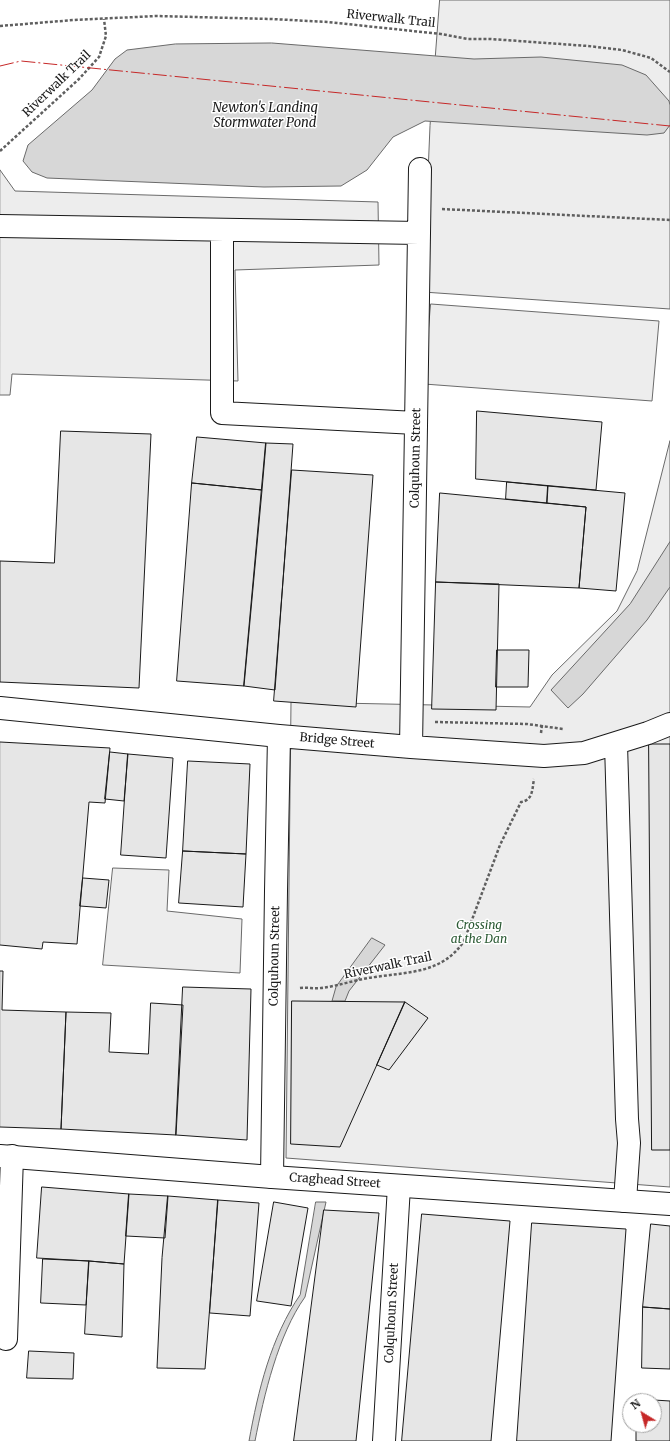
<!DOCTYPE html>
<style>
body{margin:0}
#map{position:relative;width:670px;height:1441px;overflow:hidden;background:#fff;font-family:Merriweather,serif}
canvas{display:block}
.north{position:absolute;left:622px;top:1393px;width:40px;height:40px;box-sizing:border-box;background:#fff;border:1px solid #a3a3a3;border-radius:50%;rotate:323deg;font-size:11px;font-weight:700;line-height:16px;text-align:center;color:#1a1a1a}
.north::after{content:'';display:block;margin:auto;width:14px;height:18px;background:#c62828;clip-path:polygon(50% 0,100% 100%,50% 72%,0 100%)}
</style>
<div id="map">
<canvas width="670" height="1441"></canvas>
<div class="north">N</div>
</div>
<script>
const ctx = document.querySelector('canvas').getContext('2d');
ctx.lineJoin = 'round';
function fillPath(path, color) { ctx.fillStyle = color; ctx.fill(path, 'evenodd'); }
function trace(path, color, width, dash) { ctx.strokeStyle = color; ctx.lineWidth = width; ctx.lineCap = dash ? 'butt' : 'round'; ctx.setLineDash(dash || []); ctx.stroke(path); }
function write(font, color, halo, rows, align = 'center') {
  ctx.font = font + ' Merriweather,serif'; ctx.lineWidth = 3; ctx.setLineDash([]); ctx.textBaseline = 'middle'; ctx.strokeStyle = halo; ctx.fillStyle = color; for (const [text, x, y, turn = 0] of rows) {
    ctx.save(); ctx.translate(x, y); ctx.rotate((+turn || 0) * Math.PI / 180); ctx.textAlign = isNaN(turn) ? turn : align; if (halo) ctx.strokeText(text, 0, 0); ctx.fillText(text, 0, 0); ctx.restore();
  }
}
const built = new Path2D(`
 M 440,0 L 670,0 L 670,309 L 423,292 L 430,126 Z
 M 0,170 L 15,191 L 378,202 L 379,265 L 235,270 L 238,381 L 12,374 L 10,395 L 0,395 Z
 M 431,304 L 659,321 L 652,401 L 424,384 Z
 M 670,441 L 670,1187 L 286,1158 L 291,702 L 530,707 L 552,675 L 617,611 L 637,571 Z
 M 113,868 L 169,870 L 167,911 L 242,919 L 240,973 L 103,965 Z`);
fillPath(built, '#ededed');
trace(built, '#6a6a6a', 1);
const water = new Path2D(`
 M 272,43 L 474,59 L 541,57 L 622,65 L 646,75 L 669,101 L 670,105 L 670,125 L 664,133 L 647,135 L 425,121 L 393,137 L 367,170 L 341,186 L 264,187 L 47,178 L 32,172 L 23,161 L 28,145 L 92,90 L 115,59 L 127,50 L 175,44 Z
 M 670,542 L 670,587 L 647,620 L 583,694 L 568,708 L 551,690 L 630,604 Z
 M 372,938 L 385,945 L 349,991 L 345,1001 L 332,1001 L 336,987 Z
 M 316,1202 L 326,1202 L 305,1297 C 278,1335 264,1395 255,1441 L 249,1441 C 258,1391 271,1337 300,1295 Z`);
fillPath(water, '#d7d7d7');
trace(water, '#6a6a6a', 1);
const building = new Path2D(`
 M 477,411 L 602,422 L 596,490 L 476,479 Z
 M 61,431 L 151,434 L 139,688 L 0,682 L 0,561 L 54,563 Z
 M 197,437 L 266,443 L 262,490 L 192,483 Z
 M 266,443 L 293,444 L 275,690 L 244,686 Z
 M 292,470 L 373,475 L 356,707 L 274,701 Z
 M 507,482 L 548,486 L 547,503 L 506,499 Z
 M 192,483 L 262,490 L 244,686 L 177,681 Z
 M 548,486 L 625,493 L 616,591 L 579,588 L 586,507 L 547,503 Z
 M 440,493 L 586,507 L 579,588 L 436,582 Z
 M 436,582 L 499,584 L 496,710 L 432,709 Z
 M 497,650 L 529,650 L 528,687 L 496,687 Z
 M 0,742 L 110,748 L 105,803 L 89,802 L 77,944 L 43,942 L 42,949 L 0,945 Z
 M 649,744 L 670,744 L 670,1150 L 652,1150 Z
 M 110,752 L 128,754 L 124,801 L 105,799 Z
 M 128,754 L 173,758 L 166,858 L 121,855 Z
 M 188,761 L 250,764 L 246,854 L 183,851 Z
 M 183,851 L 246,854 L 243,907 L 179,903 Z
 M 83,878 L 109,880 L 106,908 L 80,906 Z
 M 0,971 L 3,971 L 2,1010 L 66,1012 L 61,1129 L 0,1127 Z
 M 183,987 L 251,989 L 247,1140 L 176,1135 Z
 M 292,1001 L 405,1002 L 340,1147 L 291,1144 Z
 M 405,1002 L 428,1018 L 389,1070 L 377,1065 Z
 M 151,1003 L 183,1005 L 176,1135 L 61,1129 L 66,1012 L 111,1013 L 109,1052 L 148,1054 Z
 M 42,1187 L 129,1194 L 124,1264 L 89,1261 L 37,1258 Z
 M 129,1194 L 168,1196 L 165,1238 L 126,1236 Z
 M 168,1196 L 218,1200 L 205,1369 L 157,1368 L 162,1258 Z
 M 218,1200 L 259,1203 L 250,1316 L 210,1313 Z
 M 274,1202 L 308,1208 L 291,1306 L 257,1301 Z
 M 324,1210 L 379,1213 L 356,1441 L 294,1441 Z
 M 422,1214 L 510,1221 L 491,1441 L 402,1441 Z
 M 532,1223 L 626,1229 L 611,1441 L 517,1441 Z
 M 651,1224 L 670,1226 L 670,1309 L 643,1307 Z
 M 43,1259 L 89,1261 L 86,1305 L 41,1303 Z
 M 89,1261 L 124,1264 L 122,1337 L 85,1334 Z
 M 643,1307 L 670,1309 L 670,1369 L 642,1368 Z
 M 29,1351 L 74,1353 L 73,1379 L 27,1378 Z
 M 638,1399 L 670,1401 L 670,1441 L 636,1441 L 636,1425 L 654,1425 L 654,1401 L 638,1401 Z`);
fillPath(building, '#e6e6e6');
trace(building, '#1a1a1a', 1);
const minor = new Path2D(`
 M 0,226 L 419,233
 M 222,230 L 222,413 L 416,423
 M 0,708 L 279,736 L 411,747 L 544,756 L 584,753 L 648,733 L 670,724
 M 616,744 L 627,1119 L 629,1143 L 625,1201
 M 411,747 L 420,169
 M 272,1177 L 276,891 L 279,736
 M 6,1339 L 12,1156
 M 384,1441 L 399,1186`);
const major = new Path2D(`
 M 0,1156 L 272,1177 L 670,1204`);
trace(minor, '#1a1a1a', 24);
trace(major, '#1a1a1a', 24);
trace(new Path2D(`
 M 0,26 L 74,20 L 156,16 L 272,19 L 328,22 L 441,34 L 468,39 L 491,39 L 588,46 L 622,50 L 651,58 L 670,72
 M 0,151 L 79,79 L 99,57 L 106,36 L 104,19
 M 442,209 L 670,220
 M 435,722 L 527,724 L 563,729
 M 541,733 L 542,725
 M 300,988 C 307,987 314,989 321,988 C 339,986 357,979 375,977 C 409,972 443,973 464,941 L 500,845 L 521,802 C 533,800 532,790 534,779`), '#5f5f5f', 2.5, [3, 2]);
trace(minor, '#fff', 22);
trace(major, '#fff', 22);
trace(new Path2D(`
 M 0,66 L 21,61 L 670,126`), '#c62828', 1, [14, 3, 2, 3]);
write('12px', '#1a1a1a', '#fff', [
 ["Riverwalk Trail",391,19,6],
 ["Riverwalk Trail",57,84,-44],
 ["Colquhoun Street",416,458,-89],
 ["Bridge Street",337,741,5],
 ["Colquhoun Street",275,956,-89],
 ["Riverwalk Trail",388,966,-12],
 ["Craghead Street",335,1181,4],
 ["Colquhoun Street",392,1313,-87]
]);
write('italic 12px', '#2b5a34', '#fff', [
 ["Crossing",479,926],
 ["at the Dan",479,940]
]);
write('italic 13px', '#1a1a1a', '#fff', [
 ["Newton's Landing",265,108],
 ["Stormwater Pond",265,123]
]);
</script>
